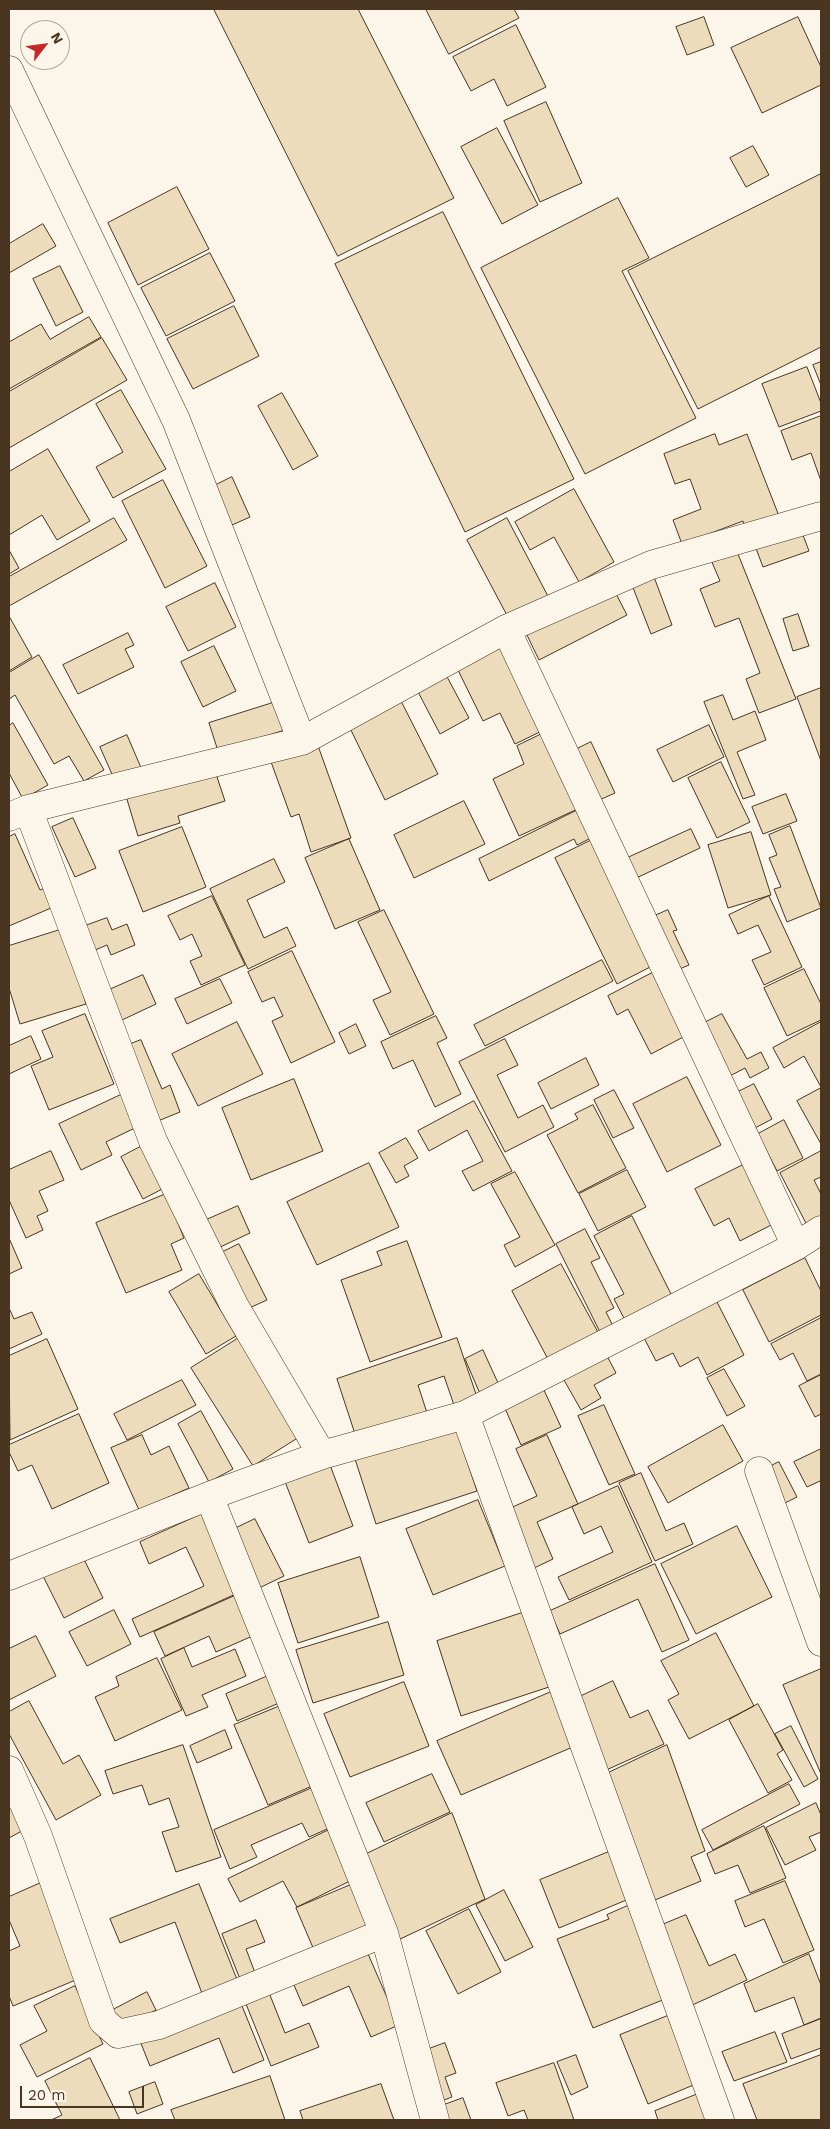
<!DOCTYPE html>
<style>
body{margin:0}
#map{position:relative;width:830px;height:2129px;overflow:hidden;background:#fbf6e9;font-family:"Work Sans",sans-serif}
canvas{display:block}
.frame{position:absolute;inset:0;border:10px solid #4a3520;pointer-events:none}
.north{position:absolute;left:20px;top:20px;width:50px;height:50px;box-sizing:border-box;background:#fbf6e9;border:1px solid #b4a999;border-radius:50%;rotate:60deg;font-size:14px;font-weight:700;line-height:20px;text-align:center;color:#4a3520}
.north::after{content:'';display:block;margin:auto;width:18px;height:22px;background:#c62828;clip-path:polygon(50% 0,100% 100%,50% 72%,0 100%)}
.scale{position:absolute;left:20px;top:2086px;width:124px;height:22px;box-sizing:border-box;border:2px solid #4a3520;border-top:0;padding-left:6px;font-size:15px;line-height:18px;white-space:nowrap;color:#4a3520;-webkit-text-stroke:4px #fbf6e9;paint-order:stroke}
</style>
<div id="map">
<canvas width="830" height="2129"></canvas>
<div class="frame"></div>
<div class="north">N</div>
<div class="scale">20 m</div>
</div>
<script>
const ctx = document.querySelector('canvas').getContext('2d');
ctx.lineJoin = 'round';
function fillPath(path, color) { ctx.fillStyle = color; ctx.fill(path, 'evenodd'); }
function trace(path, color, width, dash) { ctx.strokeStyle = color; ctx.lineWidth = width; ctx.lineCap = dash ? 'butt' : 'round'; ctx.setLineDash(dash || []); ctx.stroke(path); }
const building = new Path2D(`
 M 214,9 L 358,9 L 454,198 L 338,256 Z
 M 426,9 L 514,9 L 519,18 L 449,54 Z
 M 704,17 L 714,45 L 687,55 L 676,27 Z
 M 798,17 L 821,67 L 821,85 L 762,113 L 731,48 Z
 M 516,25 L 546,87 L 507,106 L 494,79 L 471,91 L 453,57 Z
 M 546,102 L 582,183 L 540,202 L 504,121 Z
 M 497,128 L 538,205 L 502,224 L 461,147 Z
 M 753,146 L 769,175 L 746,187 L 730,158 Z
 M 821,174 L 821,347 L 698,409 L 628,271 Z
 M 177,187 L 209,249 L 138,285 L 108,223 Z
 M 618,198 L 649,258 L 622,271 L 696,418 L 585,474 L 481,268 Z
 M 443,212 L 574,479 L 465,532 L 335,264 Z
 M 43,224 L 56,246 L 9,273 L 9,244 Z
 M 210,253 L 235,301 L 166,336 L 141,288 Z
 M 60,266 L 83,312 L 56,326 L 33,279 Z
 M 234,306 L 259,356 L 193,389 L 167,339 Z
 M 89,317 L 101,337 L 9,389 L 9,342 L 41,324 L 50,339 Z
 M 102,338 L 127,380 L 9,448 L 9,392 Z
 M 821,362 L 821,385 L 813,365 Z
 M 807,367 L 821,403 L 821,411 L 779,427 L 762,384 Z
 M 121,390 L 166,469 L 113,498 L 96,467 L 123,452 L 96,404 Z
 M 282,393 L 318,456 L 293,470 L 258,406 Z
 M 821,416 L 821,481 L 811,453 L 792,460 L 781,431 Z
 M 715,434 L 719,445 L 747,434 L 779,516 L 746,529 L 743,521 L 682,544 L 673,520 L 701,509 L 690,479 L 675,484 L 664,454 Z
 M 48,449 L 90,521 L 57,540 L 42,515 L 9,535 L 9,472 Z
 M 232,477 L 250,517 L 232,525 L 214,486 Z
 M 163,480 L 207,566 L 165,588 L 122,501 Z
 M 574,489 L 614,562 L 579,582 L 554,537 L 530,550 L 515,522 Z
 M 114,518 L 127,540 L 9,606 L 9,577 Z
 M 507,518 L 550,600 L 510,621 L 467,540 Z
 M 800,527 L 809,551 L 763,567 L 754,543 Z
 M 736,549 L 796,699 L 759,713 L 746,679 L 760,673 L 739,618 L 715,627 L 700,589 L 720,581 L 711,560 Z
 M 9,550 L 19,568 L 9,574 Z
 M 654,577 L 672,625 L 651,634 L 632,585 Z
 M 215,583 L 236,627 L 188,651 L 166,607 Z
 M 614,590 L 627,615 L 539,660 L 527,635 Z
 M 798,614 L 809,646 L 793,651 L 783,619 Z
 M 9,616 L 32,657 L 9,671 Z
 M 128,633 L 134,645 L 125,649 L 134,667 L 78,694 L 63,665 Z
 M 508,642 L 550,727 L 515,744 L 500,713 L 483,721 L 457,668 Z
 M 214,646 L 236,691 L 203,707 L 181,662 Z
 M 39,655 L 104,770 L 84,781 L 69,756 L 54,764 L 15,695 L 9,699 L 9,673 Z
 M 445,673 L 469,718 L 440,734 L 416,688 Z
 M 821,688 L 821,761 L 797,697 Z
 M 723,695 L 733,720 L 755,711 L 766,740 L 737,752 L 755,795 L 743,799 L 704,702 Z
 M 400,699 L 438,774 L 385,800 L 348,724 Z
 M 279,701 L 288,729 L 218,751 L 209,723 Z
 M 13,723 L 48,785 L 23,799 L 9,773 L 9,726 Z
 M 709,725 L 724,757 L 673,782 L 657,750 Z
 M 548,731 L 584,806 L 519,836 L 493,779 L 524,764 L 517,746 Z
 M 127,735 L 142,770 L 115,781 L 100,747 Z
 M 591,742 L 615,793 L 597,801 L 573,751 Z
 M 317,743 L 351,838 L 311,852 L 299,814 L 291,817 L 270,759 Z
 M 721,762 L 750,822 L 717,838 L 688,778 Z
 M 214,768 L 225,801 L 178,816 L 180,823 L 138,836 L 126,796 Z
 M 786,794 L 797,821 L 763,834 L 752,807 Z
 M 464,801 L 485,844 L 414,878 L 394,835 Z
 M 584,807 L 597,835 L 577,845 L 574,839 L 489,881 L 479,859 Z
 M 73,818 L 96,868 L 75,877 L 52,827 Z
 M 790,826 L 821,908 L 787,922 L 774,889 L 781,887 L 769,858 L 777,855 L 769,835 Z
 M 182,827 L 206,887 L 143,912 L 119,851 Z
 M 691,829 L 700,848 L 632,880 L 623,860 Z
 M 751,832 L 771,895 L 728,908 L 708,845 Z
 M 15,834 L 40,890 L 50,886 L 58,905 L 9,926 L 9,837 Z
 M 349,839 L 380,910 L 335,929 L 305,858 Z
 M 594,839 L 656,964 L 617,984 L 555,858 Z
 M 274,859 L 285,882 L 247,900 L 264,938 L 287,927 L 296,946 L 248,969 L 210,889 Z
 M 212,896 L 245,965 L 201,985 L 190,961 L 202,956 L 192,934 L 180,940 L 168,916 Z
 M 769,896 L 802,967 L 764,985 L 752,960 L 771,952 L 758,925 L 738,934 L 729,915 Z
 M 384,910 L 434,1014 L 390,1035 L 373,1000 L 391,992 L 358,922 Z
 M 668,910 L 677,930 L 673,931 L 689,965 L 675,971 L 650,918 Z
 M 107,918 L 112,930 L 127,924 L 135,945 L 111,955 L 107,945 L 95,950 L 85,926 Z
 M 63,929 L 86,1004 L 20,1024 L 9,988 L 9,946 Z
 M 292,951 L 335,1042 L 291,1063 L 272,1021 L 283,1016 L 274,997 L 262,1002 L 248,972 Z
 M 602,960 L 613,981 L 485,1046 L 474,1025 Z
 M 804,969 L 821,1004 L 821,1020 L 787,1036 L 764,988 Z
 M 656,971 L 689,1034 L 651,1054 L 628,1009 L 617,1015 L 608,996 Z
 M 143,975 L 156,1004 L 122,1020 L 109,990 Z
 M 220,979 L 232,1003 L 187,1024 L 175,999 Z
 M 85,1014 L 114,1084 L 49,1110 L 31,1066 L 53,1057 L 42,1031 Z
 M 722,1014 L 747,1059 L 761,1052 L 769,1068 L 750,1078 L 745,1068 L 728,1077 L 700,1025 Z
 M 436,1016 L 447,1038 L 437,1043 L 461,1094 L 435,1107 L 413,1060 L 393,1069 L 381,1042 Z
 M 237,1022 L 263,1074 L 198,1106 L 172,1054 Z
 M 821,1022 L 821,1087 L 804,1056 L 784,1068 L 773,1048 Z
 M 356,1024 L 366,1046 L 349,1054 L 339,1033 Z
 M 31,1036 L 41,1059 L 9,1074 L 9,1046 Z
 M 505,1039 L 518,1065 L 497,1075 L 518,1118 L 543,1105 L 554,1127 L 505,1152 L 459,1062 Z
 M 141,1040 L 162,1089 L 170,1085 L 180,1112 L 153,1123 L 123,1047 Z
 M 586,1058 L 599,1085 L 551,1109 L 538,1083 Z
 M 687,1077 L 721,1145 L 667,1172 L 633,1104 Z
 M 294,1079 L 323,1151 L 251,1180 L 222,1108 Z
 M 754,1084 L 772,1119 L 755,1128 L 736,1093 Z
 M 821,1088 L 821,1144 L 797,1101 Z
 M 614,1090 L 634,1128 L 613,1138 L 594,1100 Z
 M 127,1092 L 143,1124 L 106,1142 L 112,1155 L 81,1170 L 59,1124 Z
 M 474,1101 L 512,1171 L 473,1191 L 462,1171 L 483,1161 L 467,1130 L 429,1151 L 418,1131 Z
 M 593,1105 L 626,1168 L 578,1193 L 547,1135 L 578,1119 L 575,1114 Z
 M 784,1120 L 803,1158 L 777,1171 L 758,1134 Z
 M 406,1138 L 418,1158 L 404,1166 L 409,1176 L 396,1183 L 379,1153 Z
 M 144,1145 L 166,1187 L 143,1199 L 121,1157 Z
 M 51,1151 L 64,1180 L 39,1191 L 48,1211 L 37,1216 L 43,1230 L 26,1238 L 9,1200 L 9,1170 Z
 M 821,1151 L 821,1177 L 814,1180 L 821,1194 L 821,1223 L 809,1229 L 780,1173 Z
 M 369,1163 L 399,1227 L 317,1265 L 287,1202 Z
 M 747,1163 L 777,1222 L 740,1241 L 729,1218 L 714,1226 L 695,1189 Z
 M 627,1170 L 646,1207 L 598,1231 L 579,1194 Z
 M 515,1172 L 555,1245 L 515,1267 L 504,1245 L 520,1237 L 491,1184 Z
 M 166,1194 L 184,1238 L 171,1244 L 182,1270 L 126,1293 L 96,1223 Z
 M 238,1206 L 250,1233 L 216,1249 L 204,1221 Z
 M 632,1216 L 675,1302 L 628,1326 L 614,1299 L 624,1294 L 594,1236 Z
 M 585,1229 L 600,1258 L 591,1262 L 614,1308 L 606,1312 L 615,1330 L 602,1336 L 556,1244 Z
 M 9,1238 L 22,1268 L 9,1274 Z
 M 407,1241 L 442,1337 L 370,1362 L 341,1280 L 382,1265 L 377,1252 Z
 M 239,1244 L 267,1300 L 247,1309 L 219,1254 Z
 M 805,1258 L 821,1291 L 821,1315 L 769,1342 L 743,1290 Z
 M 561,1264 L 600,1336 L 550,1363 L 512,1291 Z
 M 199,1274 L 236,1336 L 206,1354 L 169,1292 Z
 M 716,1300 L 744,1355 L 707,1375 L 698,1357 L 680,1367 L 673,1353 L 656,1361 L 644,1338 Z
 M 9,1308 L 14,1319 L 32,1312 L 42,1334 L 9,1349 Z
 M 821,1318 L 821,1374 L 807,1381 L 793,1353 L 780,1360 L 771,1344 Z
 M 242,1336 L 304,1434 L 253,1466 L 191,1368 Z
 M 457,1338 L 478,1400 L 455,1408 L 444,1376 L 418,1385 L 428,1416 L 357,1440 L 337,1379 Z
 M 47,1339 L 78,1409 L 10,1440 L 9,1356 Z
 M 483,1350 L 503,1394 L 484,1403 L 465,1359 Z
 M 607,1356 L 616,1373 L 594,1385 L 601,1398 L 581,1410 L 564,1380 Z
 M 724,1369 L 745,1406 L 727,1416 L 707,1378 Z
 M 821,1375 L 821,1414 L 815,1417 L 799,1386 Z
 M 182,1380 L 196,1405 L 127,1440 L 114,1414 Z
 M 543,1388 L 561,1427 L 521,1445 L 504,1406 Z
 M 604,1405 L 635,1474 L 609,1485 L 578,1416 Z
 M 201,1411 L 233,1469 L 209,1482 L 178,1424 Z
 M 79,1414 L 109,1483 L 52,1509 L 32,1465 L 18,1471 L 9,1452 L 9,1445 Z
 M 723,1425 L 743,1461 L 668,1503 L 648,1467 Z
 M 455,1426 L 477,1491 L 376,1524 L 355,1459 Z
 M 142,1435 L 151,1455 L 169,1446 L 189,1488 L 139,1510 L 111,1448 Z
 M 547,1435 L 578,1504 L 537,1522 L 553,1559 L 532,1569 L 506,1510 L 537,1496 L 516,1449 Z
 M 821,1449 L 821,1484 L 820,1481 L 807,1487 L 794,1462 Z
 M 327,1457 L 353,1526 L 309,1543 L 282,1474 Z
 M 779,1462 L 797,1497 L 777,1507 L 759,1472 Z
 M 641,1473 L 666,1531 L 684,1523 L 693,1544 L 655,1561 L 619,1483 Z
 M 618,1486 L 652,1562 L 569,1600 L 558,1577 L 613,1552 L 601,1526 L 584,1534 L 572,1507 Z
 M 478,1500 L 505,1566 L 433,1595 L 406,1529 Z
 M 202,1514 L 238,1593 L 140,1637 L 132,1619 L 204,1586 L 186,1547 L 149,1564 L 140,1542 Z
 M 255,1519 L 284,1576 L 255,1590 L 226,1533 Z
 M 737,1526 L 772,1597 L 696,1634 L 661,1564 Z
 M 79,1549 L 103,1598 L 64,1618 L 39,1568 Z
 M 360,1557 L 379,1617 L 298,1643 L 278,1583 Z
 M 655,1564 L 689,1640 L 662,1652 L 638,1599 L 560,1634 L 550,1611 Z
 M 239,1594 L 257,1634 L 216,1652 L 209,1636 L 165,1656 L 154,1632 Z
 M 114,1610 L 131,1644 L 87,1666 L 69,1632 Z
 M 528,1611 L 552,1686 L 461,1716 L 437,1641 Z
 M 388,1622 L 404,1675 L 313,1703 L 296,1650 Z
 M 716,1633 L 754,1706 L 689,1739 L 668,1700 L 679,1694 L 661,1661 Z
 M 36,1636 L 56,1676 L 9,1700 L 9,1649 Z
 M 184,1648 L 192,1667 L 235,1649 L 246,1676 L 202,1695 L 208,1707 L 186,1716 L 161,1659 Z
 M 157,1658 L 182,1710 L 115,1741 L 95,1697 L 119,1686 L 116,1677 Z
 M 821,1669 L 821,1774 L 783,1685 Z
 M 275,1673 L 286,1700 L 237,1721 L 226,1694 Z
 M 613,1681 L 630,1718 L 648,1710 L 664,1744 L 604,1771 L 571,1701 Z
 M 404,1682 L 429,1746 L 350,1777 L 324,1714 Z
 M 551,1692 L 575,1746 L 461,1795 L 437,1741 Z
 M 29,1701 L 63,1764 L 79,1755 L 101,1795 L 56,1820 L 9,1734 L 9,1712 Z
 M 285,1704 L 319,1783 L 268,1805 L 234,1725 Z
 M 758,1704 L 783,1750 L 777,1754 L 792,1780 L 768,1793 L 729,1720 Z
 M 791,1726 L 818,1779 L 804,1787 L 775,1734 Z
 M 225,1730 L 232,1748 L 197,1763 L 190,1746 Z
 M 183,1745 L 221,1857 L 176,1872 L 162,1832 L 179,1827 L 169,1798 L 149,1805 L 142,1785 L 113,1794 L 105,1771 Z
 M 667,1745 L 705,1851 L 691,1857 L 701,1881 L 655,1900 L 604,1775 Z
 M 432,1774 L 450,1812 L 384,1842 L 366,1803 Z
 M 789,1784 L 800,1804 L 713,1850 L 702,1830 Z
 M 9,1786 L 31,1826 L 9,1838 Z
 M 317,1786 L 334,1826 L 309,1837 L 302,1823 L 251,1845 L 257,1857 L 230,1869 L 214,1830 Z
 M 816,1803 L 821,1815 L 821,1832 L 809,1837 L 816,1850 L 785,1865 L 766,1828 Z
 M 452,1813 L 485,1899 L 398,1940 L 358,1858 Z
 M 764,1826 L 786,1878 L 750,1893 L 738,1865 L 715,1874 L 707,1854 Z
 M 331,1829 L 356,1878 L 297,1907 L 283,1881 L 240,1902 L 228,1879 Z
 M 616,1849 L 636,1896 L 559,1928 L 540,1880 Z
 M 785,1881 L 814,1950 L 783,1963 L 764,1919 L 745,1927 L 735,1901 Z
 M 43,1882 L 83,1977 L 13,2006 L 9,1996 L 9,1951 L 20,1946 L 9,1920 L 9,1897 Z
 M 199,1884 L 238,1982 L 203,1996 L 175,1922 L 120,1943 L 110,1919 Z
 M 353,1884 L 374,1933 L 317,1957 L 296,1908 Z
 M 504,1890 L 533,1947 L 505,1961 L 476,1905 Z
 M 632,1904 L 670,1997 L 593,2028 L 557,1939 L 609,1919 L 607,1915 Z
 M 469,1909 L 501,1972 L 458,1994 L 426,1931 Z
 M 686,1915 L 709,1966 L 735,1954 L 747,1980 L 688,2007 L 657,1927 Z
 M 256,1920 L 265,1942 L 246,1949 L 257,1978 L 242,1984 L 222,1934 Z
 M 365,1947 L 399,2025 L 371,2037 L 349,1986 L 303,2006 L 291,1978 Z
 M 809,1954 L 821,1985 L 821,2018 L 804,2025 L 794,1997 L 755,2012 L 744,1984 Z
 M 75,1986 L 103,2044 L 37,2077 L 20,2045 L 47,2031 L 34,2006 Z
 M 268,1990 L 285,2033 L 309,2023 L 319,2047 L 271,2066 L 244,1999 Z
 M 147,1992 L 156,2010 L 118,2030 L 109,2012 Z
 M 240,2001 L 264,2060 L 233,2073 L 219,2038 L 150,2066 L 140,2041 Z
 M 675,2013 L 703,2081 L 648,2104 L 620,2035 Z
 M 821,2019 L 821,2048 L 791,2059 L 782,2034 Z
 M 775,2032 L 787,2062 L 734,2081 L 722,2052 Z
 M 445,2043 L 456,2073 L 445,2077 L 452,2097 L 436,2103 L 418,2053 Z
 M 576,2055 L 588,2087 L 571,2095 L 557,2062 Z
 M 821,2055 L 821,2120 L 757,2120 L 743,2084 Z
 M 90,2058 L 120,2120 L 51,2120 L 62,2115 L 45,2081 Z
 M 554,2063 L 574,2120 L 528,2120 L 524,2110 L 508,2116 L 496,2083 Z
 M 270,2076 L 285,2120 L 175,2120 L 171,2110 Z
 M 155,2082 L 163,2104 L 137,2114 L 129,2092 Z
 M 381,2084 L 394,2120 L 303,2120 L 300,2111 Z
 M 703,2092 L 715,2120 L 658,2120 L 655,2111 Z
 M 463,2098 L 471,2120 L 437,2120 L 433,2109 Z`);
fillPath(building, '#ecdcbc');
trace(building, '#4a3520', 1);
const street = new Path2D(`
 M 9,70 L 176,420 L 302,741
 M 506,629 L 796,1246
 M 28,809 L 153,1141 L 234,1305 L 322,1455
 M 9,817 L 28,809 L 302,741 L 506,629 L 651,565 L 821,516
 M 465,1415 L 720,2120
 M 759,1471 L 821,1642
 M 209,1496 L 384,1933 L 435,2120
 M 9,1576 L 209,1496 L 322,1455 L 465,1415 L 796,1246 L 821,1230
 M 9,1770 L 38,1836 L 103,2021 L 118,2034 L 159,2025 L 384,1933`);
trace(street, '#4a3520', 29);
trace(street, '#fbf6e9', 28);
</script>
